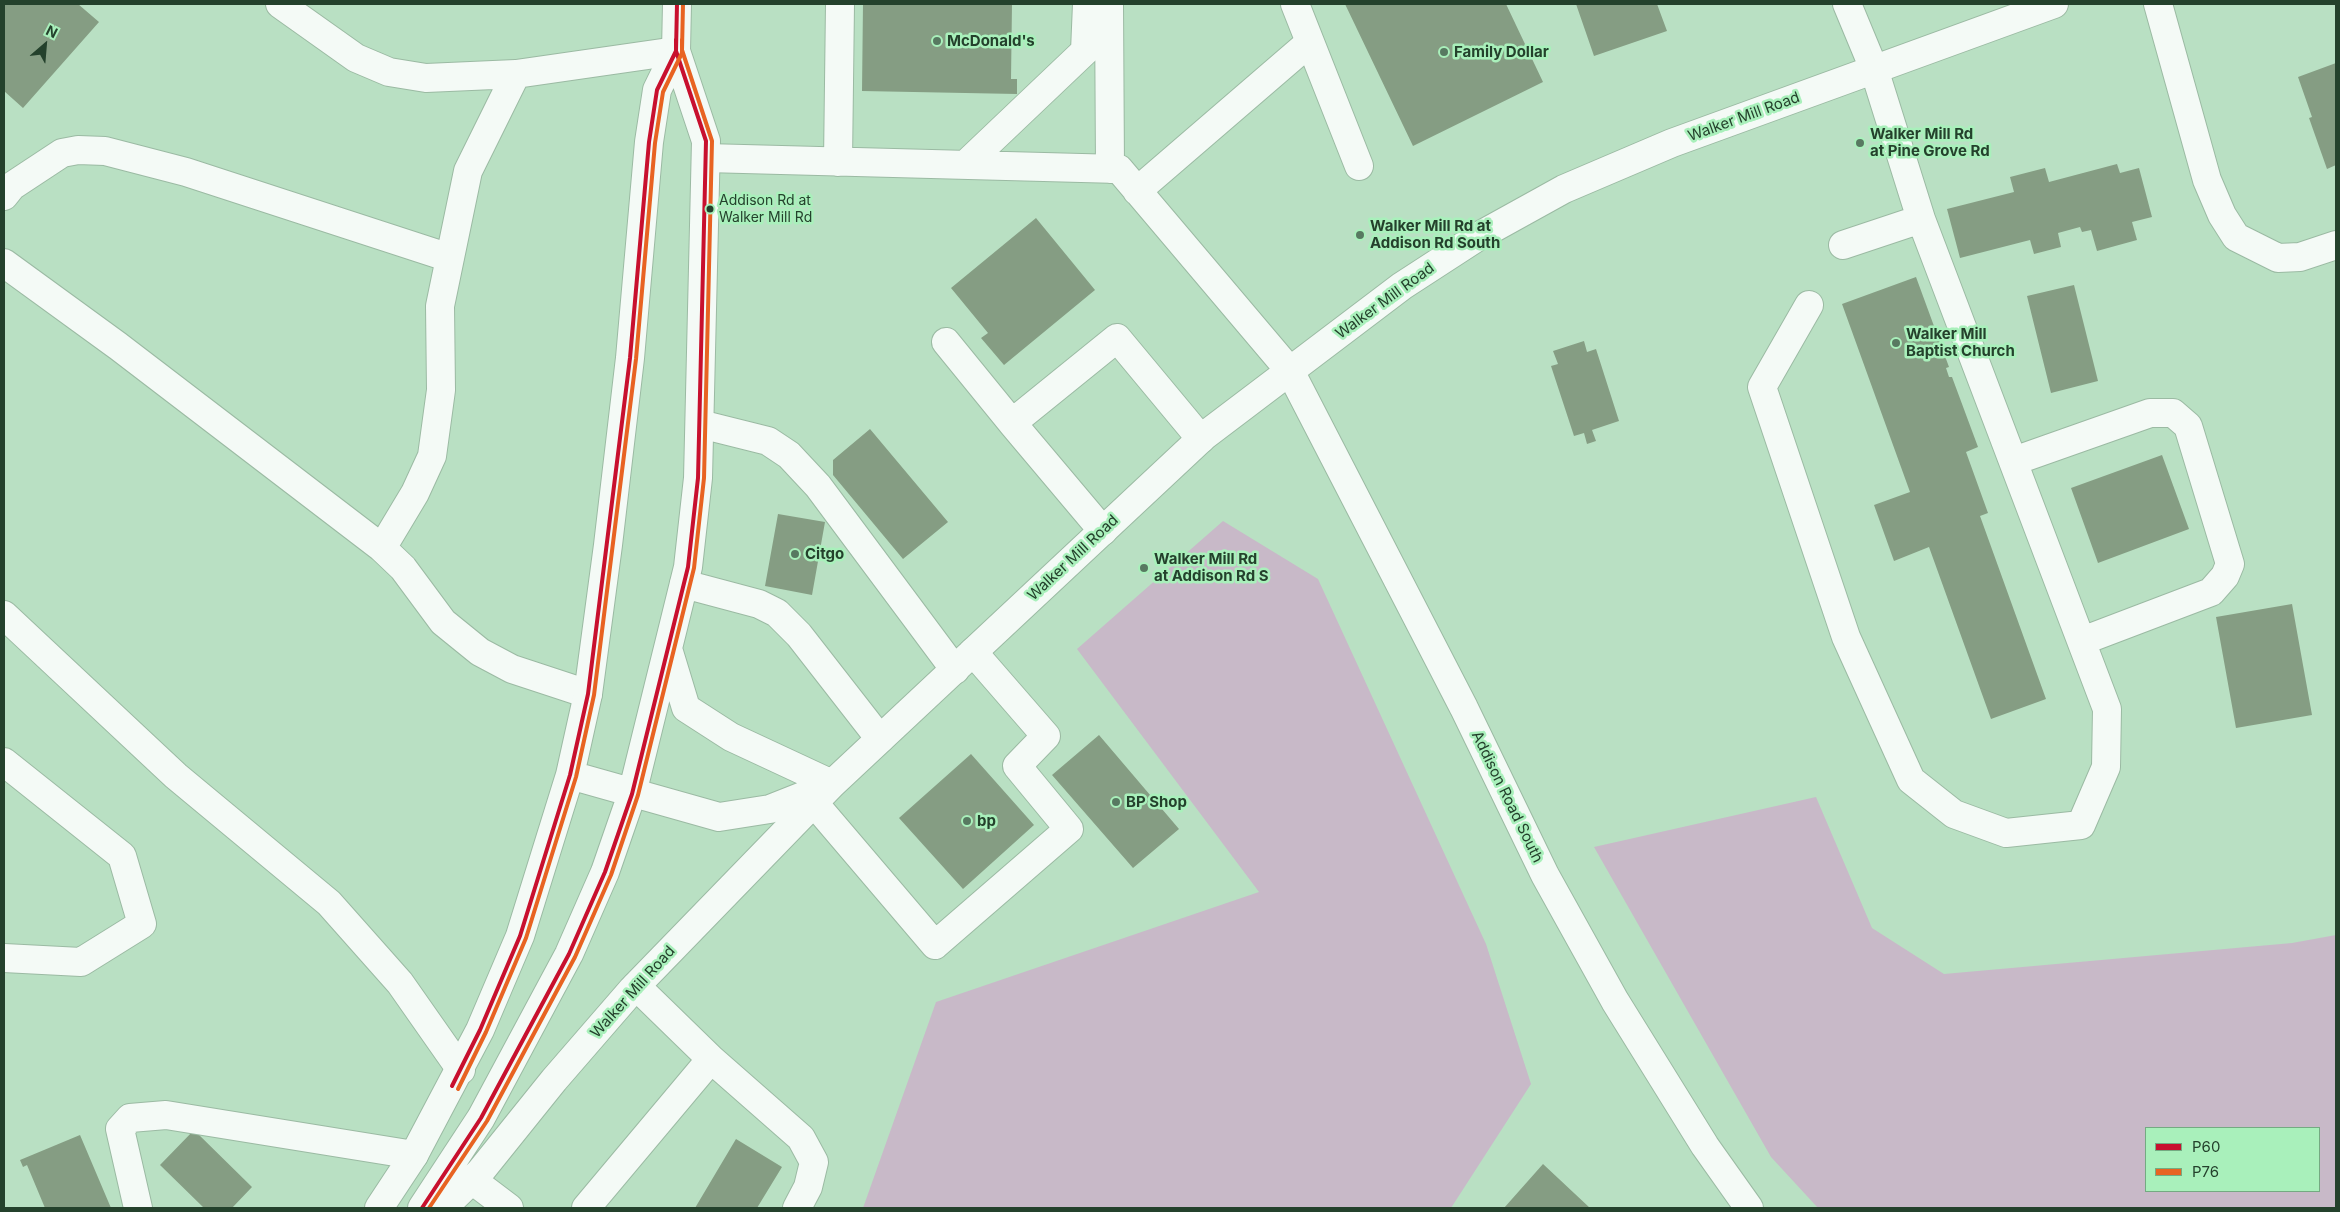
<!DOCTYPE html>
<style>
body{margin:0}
#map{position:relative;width:2340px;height:1212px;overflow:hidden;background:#b9e0c3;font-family:Inter,sans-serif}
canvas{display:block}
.frame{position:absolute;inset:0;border:5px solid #24412c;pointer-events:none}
.legend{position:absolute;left:2145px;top:1127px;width:175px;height:65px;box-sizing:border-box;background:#a9f0bb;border:1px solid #74aa82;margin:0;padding:6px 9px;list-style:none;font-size:15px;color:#24412c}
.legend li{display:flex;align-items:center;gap:10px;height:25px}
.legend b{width:25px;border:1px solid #74aa82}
.north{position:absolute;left:20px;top:20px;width:50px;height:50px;-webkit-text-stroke:4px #a9f0bb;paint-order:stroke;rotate:27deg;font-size:14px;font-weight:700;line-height:20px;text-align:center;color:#24412c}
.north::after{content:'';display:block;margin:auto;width:18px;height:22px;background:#24412c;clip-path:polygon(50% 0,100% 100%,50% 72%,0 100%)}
</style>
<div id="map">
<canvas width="2340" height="1212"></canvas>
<div class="frame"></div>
<ul class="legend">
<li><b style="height:6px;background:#c8102e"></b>P60</li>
<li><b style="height:6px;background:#e86322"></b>P76</li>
</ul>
<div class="north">N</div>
</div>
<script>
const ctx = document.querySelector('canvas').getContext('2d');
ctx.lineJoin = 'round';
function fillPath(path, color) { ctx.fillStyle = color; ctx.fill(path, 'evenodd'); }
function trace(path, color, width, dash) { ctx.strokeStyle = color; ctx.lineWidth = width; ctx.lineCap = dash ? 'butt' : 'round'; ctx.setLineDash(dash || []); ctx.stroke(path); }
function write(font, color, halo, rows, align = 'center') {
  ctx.font = font + ' Inter,sans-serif'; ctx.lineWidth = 5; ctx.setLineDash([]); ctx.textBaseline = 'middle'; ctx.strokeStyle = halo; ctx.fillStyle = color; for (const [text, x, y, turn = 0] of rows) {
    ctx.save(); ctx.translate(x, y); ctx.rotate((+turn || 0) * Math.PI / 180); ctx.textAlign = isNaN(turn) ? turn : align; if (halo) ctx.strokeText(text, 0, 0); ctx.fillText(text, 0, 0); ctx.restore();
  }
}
fillPath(new Path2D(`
 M 1223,521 L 1318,579 L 1486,944 L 1531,1084 L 1451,1208 L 863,1208 L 936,1002 L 1259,892 L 1077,649 Z
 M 1816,797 L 1872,928 L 1944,974 L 2292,943 L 2336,935 L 2336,1208 L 1818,1208 L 1771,1157 L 1594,847 ZM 2146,1128 L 2319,1128 L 2319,1191 L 2146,1191 Z`), '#c8b9c8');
fillPath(new Path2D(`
 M 4,4 L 78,4 L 99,22 L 23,108 L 4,91 Z
 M 863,4 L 1012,4 L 1011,79 L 1017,79 L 1017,94 L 862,91 Z
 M 1345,4 L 1506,4 L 1543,82 L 1413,146 Z
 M 1576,4 L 1657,4 L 1667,31 L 1594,56 Z
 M 2336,63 L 2336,165 L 2327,169 L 2309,118 L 2312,117 L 2298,77 Z
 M 2117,164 L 2120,173 L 2139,168 L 2152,217 L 2132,222 L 2137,240 L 2097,251 L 2091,230 L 2082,232 L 2080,227 L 2058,233 L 2061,247 L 2034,254 L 2030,240 L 1960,258 L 1947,209 L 2014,192 L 2010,177 L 2045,168 L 2049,182 Z
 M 1036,218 L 1095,290 L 1004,365 L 981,338 L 988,333 L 951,288 Z
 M 1916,277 L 1949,367 L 1946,368 L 1949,377 L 1952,377 L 1978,447 L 1966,452 L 1988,513 L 1980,516 L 2046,699 L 1991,719 L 1929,547 L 1894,561 L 1874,505 L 1910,492 L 1842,304 Z
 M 2074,285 L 2098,381 L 2051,393 L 2027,296 Z
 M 1584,341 L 1587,352 L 1596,349 L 1619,421 L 1592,430 L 1596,441 L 1587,444 L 1584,433 L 1574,436 L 1551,366 L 1558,364 L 1553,351 Z
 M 870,429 L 948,522 L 903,559 L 833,475 L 833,460 Z
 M 2162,455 L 2189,529 L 2098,563 L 2071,488 Z
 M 778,514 L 825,522 L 812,595 L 765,586 Z
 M 2292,604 L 2312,715 L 2236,728 L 2216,617 Z
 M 1099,735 L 1179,829 L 1133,868 L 1052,775 Z
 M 971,754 L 1034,825 L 963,889 L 899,818 Z
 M 194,1130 L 252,1187 L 232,1208 L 204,1208 L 160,1165 Z
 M 80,1135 L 111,1208 L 45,1208 L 27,1165 L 23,1167 L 20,1160 Z
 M 736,1139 L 782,1167 L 757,1208 L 695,1208 Z
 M 1543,1164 L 1590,1208 L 1504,1208 Z`), '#859d83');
const minor = new Path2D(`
 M 280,4 L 356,58 L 389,72 L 426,78 L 516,74 L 676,51
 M 1109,4 L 1110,169
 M 1295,4 L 1359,166
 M 2158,4 L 2207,180 L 2222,215 L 2236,237 L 2278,258 L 2300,257 L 2336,245
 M 706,158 L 1119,169 L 1290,371 L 1464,708 L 1545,875 L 1615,1001 L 1705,1146 L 1749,1208
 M 838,162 L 840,4
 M 965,165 L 1085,51 L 1087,4
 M 1137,191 L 1310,42
 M 4,196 L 12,186 L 62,153 L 78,150 L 105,151 L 186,172 L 450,258
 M 1843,245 L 1921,219
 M 4,263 L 118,346 L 382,548 L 403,568 L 443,622 L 480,652 L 512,669 L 588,694
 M 1809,305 L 1762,387 L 1846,637 L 1911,780 L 1954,814 L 2006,833 L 2081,825 L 2106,767 L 2107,709 L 1921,219 L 1874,69 L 1847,4
 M 946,342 L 1012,423
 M 700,424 L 768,441 L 789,455 L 818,486 L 955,670
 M 2014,461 L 2150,413 L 2173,413 L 2188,426 L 2230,564 L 2225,576 L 2211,592 L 2082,641
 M 1103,531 L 1012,423 L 1117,338 L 1201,439
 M 382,548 L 415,493 L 432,456 L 441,390 L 440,306 L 468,171 L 516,74
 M 684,584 L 759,604 L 777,613 L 799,635 L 880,739
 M 4,615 L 176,776 L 329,903 L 400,983 L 461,1070
 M 4,762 L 122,856 L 142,924 L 81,962 L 4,958
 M 814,803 L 935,945 L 1069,829 L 1017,766 L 1046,736 L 973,652
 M 636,986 L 711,1059 L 801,1138 L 814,1162 L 808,1187 L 797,1208
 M 472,1180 L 509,1208
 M 138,1208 L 120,1129 L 130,1118 L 166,1115 L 414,1155
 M 586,1208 L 711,1059`);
const major = new Path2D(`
 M 669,652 L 686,708 L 731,737 L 832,784
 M 570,775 L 719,817 L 770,809 L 823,788
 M 379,1208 L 414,1155 L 480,1030 L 520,936 L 570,775 L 588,694 L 608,545 L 630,358 L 649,142 L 657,90 L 676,51
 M 422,1208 L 481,1118 L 569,954 L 605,872 L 632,794 L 688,567 L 698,478 L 706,141 L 676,51 L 677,4
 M 443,1208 L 480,1172 L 554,1080 L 632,990 L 832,784 L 1204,436 L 1402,286 L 1479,236 L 1564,189 L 1672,143 L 2054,4`);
trace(minor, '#9bbaa3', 30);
trace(major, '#9bbaa3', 30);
trace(minor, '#f4faf6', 28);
trace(major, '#f4faf6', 28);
trace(new Path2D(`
 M 452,1086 L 480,1030 L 520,936 L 570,775 L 588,694 L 630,358 L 649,142 L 657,90 L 676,51 L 676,39
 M 422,1208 L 481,1118 L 569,954 L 605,872 L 632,794 L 688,567 L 698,478 L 706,141 L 676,51 L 677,4`), '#c8102e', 4);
trace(new Path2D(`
 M 458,1089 L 486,1032 L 526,938 L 576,777 L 594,695 L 636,359 L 655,143 L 663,92 L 682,53 L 682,39
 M 429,1208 L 487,1121 L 575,957 L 611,875 L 638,795 L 694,568 L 704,478 L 712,141 L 682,50 L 683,4`), '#e86322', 4);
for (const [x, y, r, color] of [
 [937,41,5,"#587961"],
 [1444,52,5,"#587961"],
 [1860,143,5,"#587961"],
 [710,209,4.5,"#24412c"],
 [1360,235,5,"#587961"],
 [1896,343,5,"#587961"],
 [795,554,5,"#587961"],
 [1144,568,5,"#587961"],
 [1116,802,5,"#587961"],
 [967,821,5,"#587961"]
]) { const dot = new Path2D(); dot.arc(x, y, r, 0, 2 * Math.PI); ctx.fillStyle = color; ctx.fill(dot); trace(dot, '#a9f0bb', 2); }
write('14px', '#24412c', '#a9f0bb', [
 ["Addison Rd at",719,201],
 ["Walker Mill Rd",719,218]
], 'left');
write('bold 15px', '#24412c', '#a9f0bb', [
 ["McDonald's",947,41],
 ["Family Dollar",1454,52],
 ["Walker Mill Rd",1870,134],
 ["at Pine Grove Rd",1870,151],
 ["Walker Mill Rd at",1370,226],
 ["Addison Rd South",1370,243],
 ["Walker Mill",1906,334],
 ["Baptist Church",1906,351],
 ["Citgo",805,554],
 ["Walker Mill Rd",1154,559],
 ["at Addison Rd S",1154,576],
 ["BP Shop",1126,802],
 ["bp",977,821]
], 'left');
write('15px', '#24412c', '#a9f0bb', [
 ["Walker Mill Road",1744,117,-20],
 ["Walker Mill Road",1385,301,-36],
 ["Walker Mill Road",1073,558,-43],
 ["Addison Road South",1507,797,64],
 ["Walker Mill Road",633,992,-48]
]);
</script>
